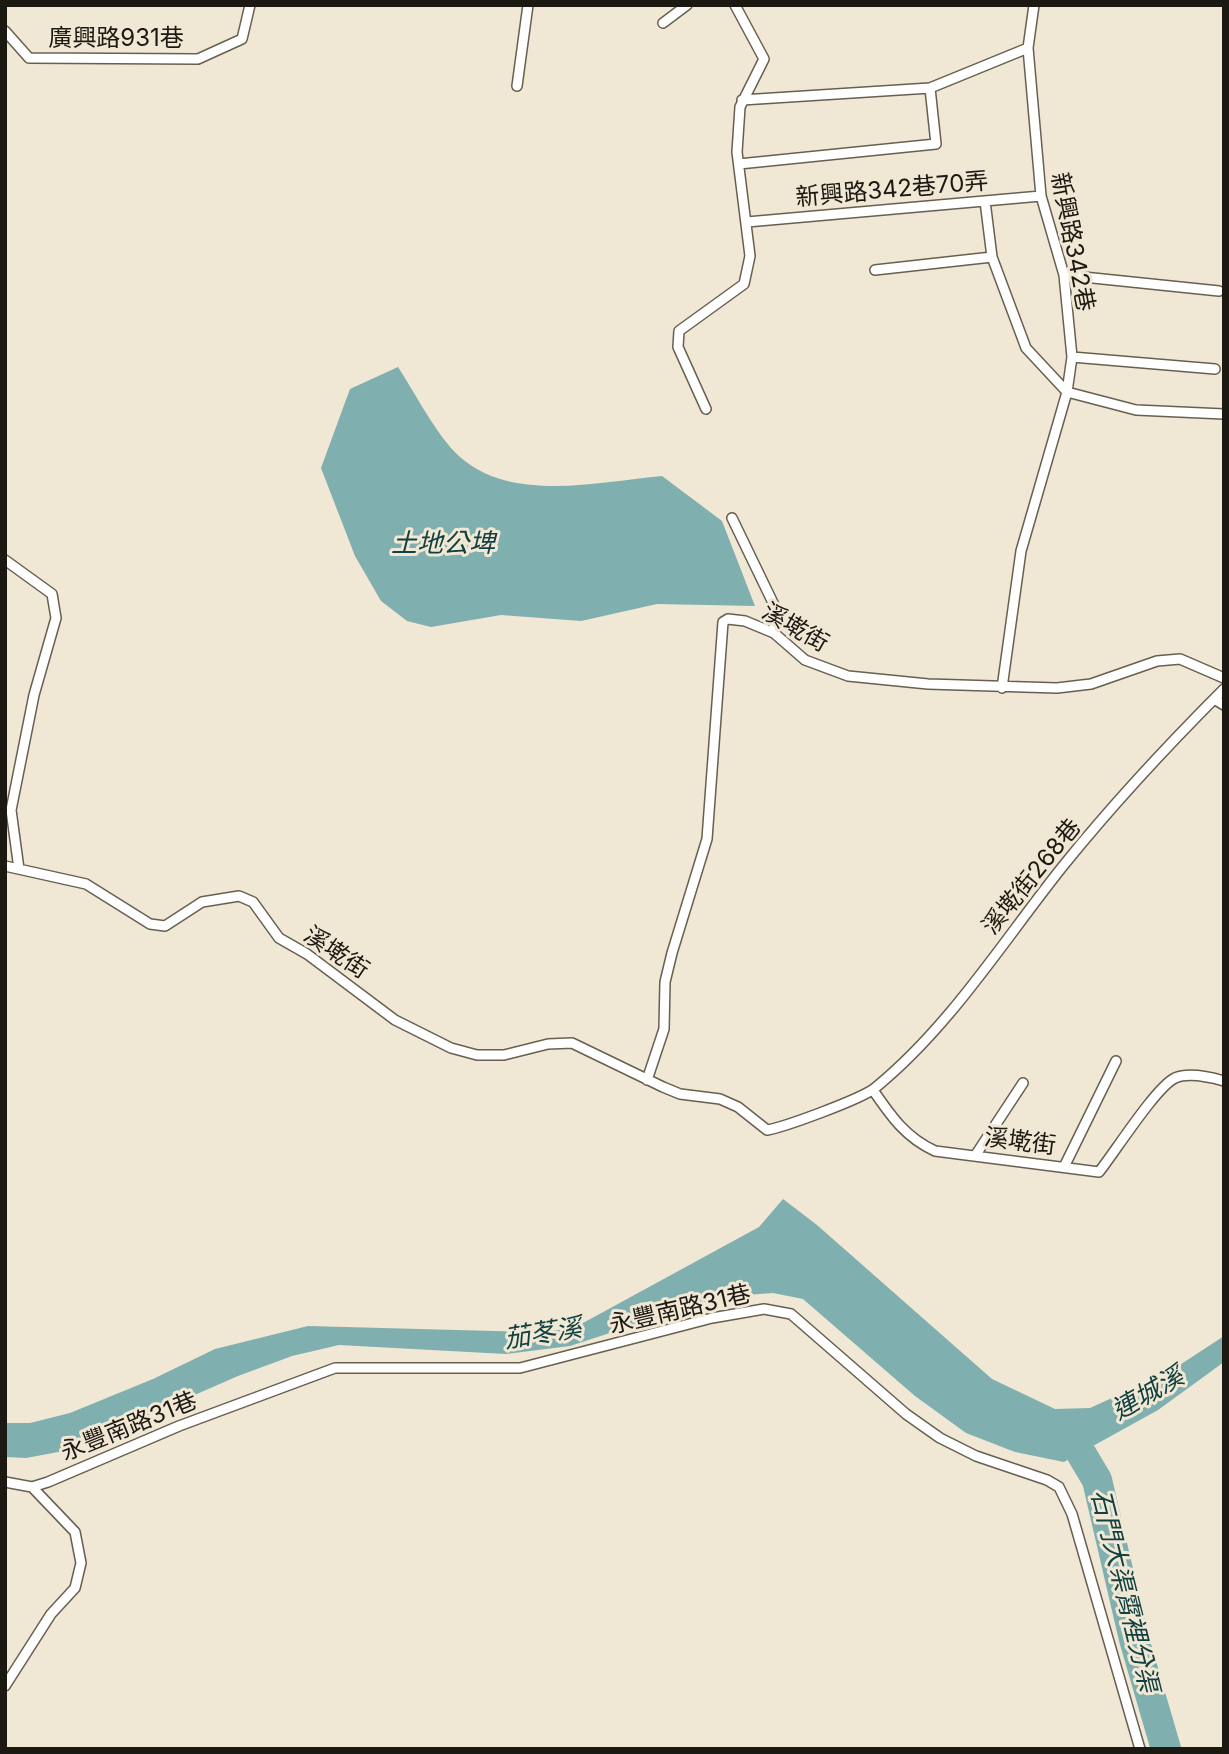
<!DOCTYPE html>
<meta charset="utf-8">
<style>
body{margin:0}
#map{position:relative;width:1229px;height:1754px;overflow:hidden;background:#f0e7d5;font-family:Inter,sans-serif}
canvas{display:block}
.frame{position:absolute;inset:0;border:7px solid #1c1812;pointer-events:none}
</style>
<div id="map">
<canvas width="1229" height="1754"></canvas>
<div class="frame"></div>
</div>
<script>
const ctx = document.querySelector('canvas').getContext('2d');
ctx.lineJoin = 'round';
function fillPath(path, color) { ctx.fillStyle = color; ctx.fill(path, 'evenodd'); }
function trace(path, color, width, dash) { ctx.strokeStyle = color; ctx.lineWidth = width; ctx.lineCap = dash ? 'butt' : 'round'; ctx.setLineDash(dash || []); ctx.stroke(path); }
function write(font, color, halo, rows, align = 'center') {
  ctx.font = font + ' Inter,"Noto Sans TC",sans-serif'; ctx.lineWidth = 6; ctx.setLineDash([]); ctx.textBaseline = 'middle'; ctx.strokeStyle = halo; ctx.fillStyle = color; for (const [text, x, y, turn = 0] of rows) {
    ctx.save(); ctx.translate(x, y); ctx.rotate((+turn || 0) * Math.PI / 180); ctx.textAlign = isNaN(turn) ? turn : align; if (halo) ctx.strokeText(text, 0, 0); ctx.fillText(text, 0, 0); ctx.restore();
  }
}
fillPath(new Path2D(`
 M 398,367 C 415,393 431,425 451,448 C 502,506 596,482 662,476 L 722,521 L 755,606 L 657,604 L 581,621 L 501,615 L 431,627 L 407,621 L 381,601 L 355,556 L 321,468 L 350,389 Z
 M 783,1199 L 817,1225 L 992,1379 L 1055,1409 L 1090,1408 L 1169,1372 L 1224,1336 L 1224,1362 L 1158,1410 L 1064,1462 L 1015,1452 L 966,1433 L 915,1396 L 803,1299 L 773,1293 L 720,1297 L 570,1346 L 506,1354 L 339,1345 L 292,1356 L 238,1376 L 69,1450 L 26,1458 L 5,1457 L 5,1423 L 30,1423 L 70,1413 L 153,1379 L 215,1349 L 308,1326 L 531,1332 L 572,1329 L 759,1227 Z`), '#7fafaf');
trace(new Path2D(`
 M 1072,1438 L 1097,1480 L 1134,1639 L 1166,1749`), '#7fafaf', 30);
const service = new Path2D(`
 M 663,23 L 687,5
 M 5,31 L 29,58 L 198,59 L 242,39 L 250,5
 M 517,86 L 528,5
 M 742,100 L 930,88 L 1028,48
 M 739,164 L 936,144 L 930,88
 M 985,201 L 992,257 L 1026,348 L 1067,392 L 1136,410 L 1224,414
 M 747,222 L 1041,196
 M 875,270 L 992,257
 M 1064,275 L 1219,291
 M 1072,357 L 1215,369
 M 706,409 L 678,347 L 679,331 L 744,284 L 750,256 L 737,152 L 740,107 L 764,59 L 735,5
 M 732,518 L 775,607 L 774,633
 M 5,560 L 52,594 L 56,618 L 34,695 L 11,810 L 19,869
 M 1002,688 L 1021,551 L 1067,392 L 1072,357 L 1064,275 L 1041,196 L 1028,48 L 1034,5
 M 1214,699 L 1224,705
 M 5,866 L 86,884 L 150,924 L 165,926 L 202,902 L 239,896 L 253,902 L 279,938 L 307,954 L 395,1020 L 451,1048 L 477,1055 L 504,1055 L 548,1044 L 572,1043 L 663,1087 L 680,1094 L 720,1099 L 738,1107 L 767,1130 C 785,1127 861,1099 875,1088 C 950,1027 1003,941 1063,866 C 1113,804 1167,746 1224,689
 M 647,1080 L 664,1029 L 665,982 L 672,953 L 707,839 L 723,622 L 728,619 L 745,621 L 774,633 L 805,660 L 848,676 L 928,684 L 1057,688 L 1091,684 L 1157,661 L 1180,659 L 1224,678
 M 873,1090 C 891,1116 905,1137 935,1151 L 1099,1172 C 1115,1152 1156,1087 1175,1078 C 1189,1072 1210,1077 1224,1081
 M 975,1156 L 1023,1083
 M 1064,1167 L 1116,1061
 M 5,1482 L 32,1487 L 48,1482 L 179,1426 L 335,1368 L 520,1368 L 712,1318 L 764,1309 L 791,1314 L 906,1414 L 940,1438 L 976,1456 L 1047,1480 L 1059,1487 L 1072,1514 L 1140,1749
 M 5,1686 L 51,1614 L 75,1588 L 81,1563 L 75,1532 L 32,1487`);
trace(service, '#676050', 12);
trace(service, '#fff', 9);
write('24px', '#1c1812', '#f0e7d5', [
 ["廣興路931巷",116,39],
 ["新興路342巷70弄",892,190,-5],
 ["新興路342巷",1072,242,79],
 ["溪墘街",795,628,30],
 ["溪墘街268巷",1032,877,-51],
 ["溪墘街",336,953,34],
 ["溪墘街",1020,1142,7],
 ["永豐南路31巷",680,1310,-13],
 ["永豐南路31巷",129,1427,-22]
]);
write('italic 26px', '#114040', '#f0e7d5', [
 ["土地公埤",443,544],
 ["茄苳溪",543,1334,-9],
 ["連城溪",1148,1394,-30],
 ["石門大渠霄裡分渠",1124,1591,76]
]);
</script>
